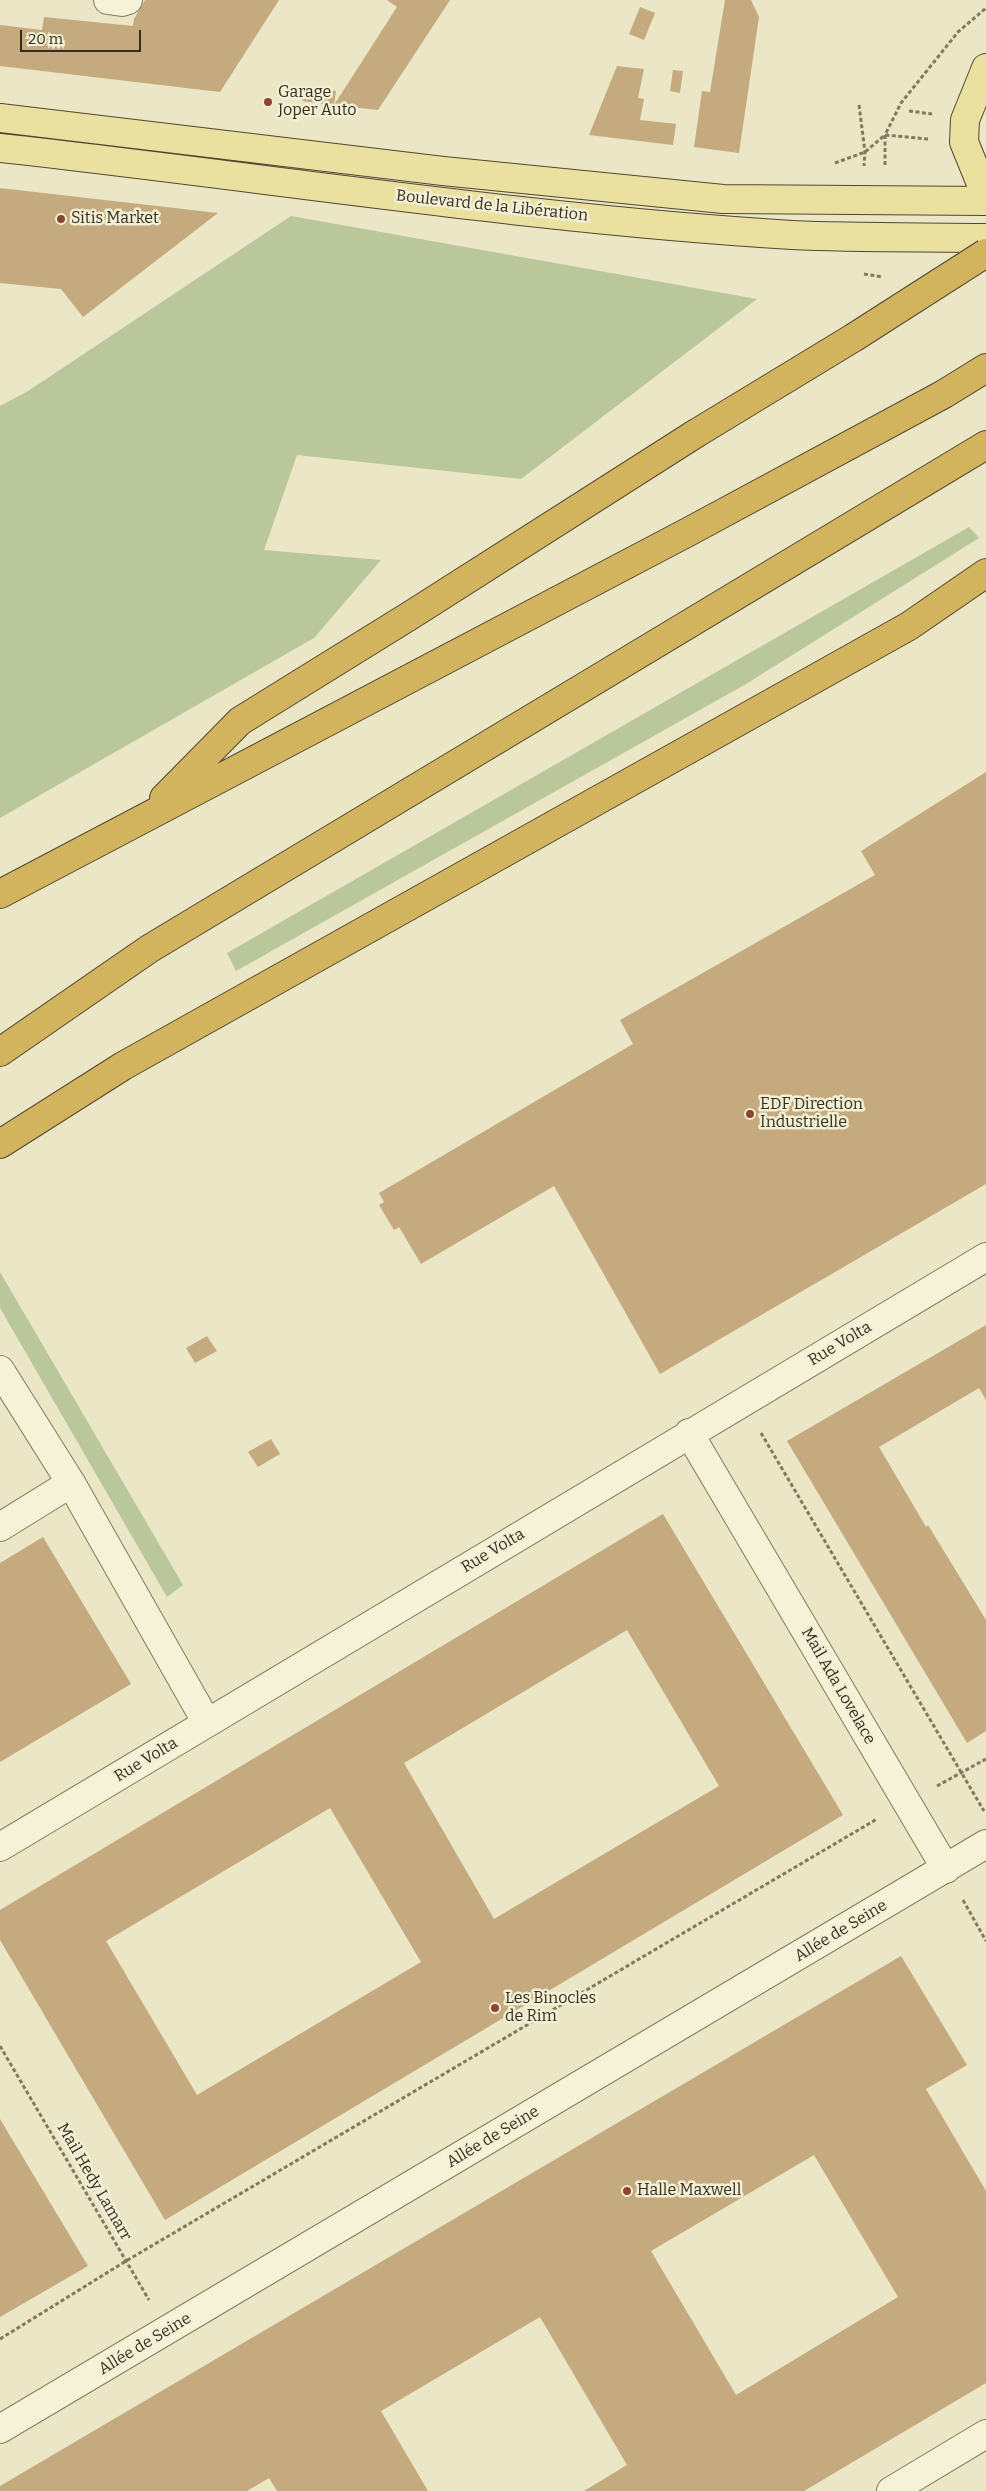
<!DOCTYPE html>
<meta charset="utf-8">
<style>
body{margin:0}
#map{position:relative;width:986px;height:2491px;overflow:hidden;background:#eae6c6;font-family:Bitter,serif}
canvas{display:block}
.scale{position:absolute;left:20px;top:30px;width:121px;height:22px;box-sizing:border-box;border:2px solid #352e20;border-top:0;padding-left:6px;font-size:15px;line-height:18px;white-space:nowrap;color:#352e20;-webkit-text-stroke:4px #f2efd5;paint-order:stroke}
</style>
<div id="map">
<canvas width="986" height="2491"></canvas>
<div class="scale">20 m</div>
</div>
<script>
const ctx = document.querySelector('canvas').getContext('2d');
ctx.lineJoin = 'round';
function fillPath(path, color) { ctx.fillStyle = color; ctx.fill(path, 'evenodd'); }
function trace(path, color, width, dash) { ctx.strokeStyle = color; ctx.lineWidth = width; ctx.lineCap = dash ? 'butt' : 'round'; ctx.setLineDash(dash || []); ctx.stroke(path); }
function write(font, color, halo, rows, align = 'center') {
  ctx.font = font + ' Bitter,serif'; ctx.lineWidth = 5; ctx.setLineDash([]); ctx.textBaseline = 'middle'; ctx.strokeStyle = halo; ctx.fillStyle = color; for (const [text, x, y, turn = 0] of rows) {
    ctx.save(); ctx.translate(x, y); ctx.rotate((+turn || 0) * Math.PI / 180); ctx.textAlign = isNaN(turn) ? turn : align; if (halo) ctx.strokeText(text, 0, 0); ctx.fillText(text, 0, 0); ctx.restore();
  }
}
fillPath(new Path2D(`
 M 291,216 L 757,299 L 521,479 L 297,455 L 264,550 L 381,560 L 314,638 L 0,818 L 0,406 L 28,391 Z
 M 969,527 L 979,538 L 746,684 L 236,971 L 227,953 Z
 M 0,1272 L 183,1585 L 167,1597 L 0,1308 Z`), '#bac79a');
fillPath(new Path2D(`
 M 145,0 L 279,0 L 220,92 L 0,66 L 0,25 L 42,30 L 44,17 L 133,26 L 134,19 Z
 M 387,0 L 450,0 L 378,110 L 334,105 L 397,7 Z
 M 725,0 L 751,0 L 759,17 L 739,153 L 694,147 L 702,91 L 710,92 Z
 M 640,7 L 655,13 L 644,40 L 629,34 Z
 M 617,66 L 644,69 L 638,98 L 644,99 L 640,120 L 676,124 L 673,145 L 589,135 Z
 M 673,70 L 683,71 L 680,93 L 670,91 Z
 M 304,87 L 336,91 L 334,105 L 302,101 Z
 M 0,188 L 218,213 L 83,317 L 61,289 L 0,283 Z
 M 986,772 L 986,1184 L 660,1374 L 554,1186 L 421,1264 L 399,1227 L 394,1230 L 379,1205 L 384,1202 L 379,1193 L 633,1044 L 620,1020 L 875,875 L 861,851 Z
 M 986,1325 L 986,1400 L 979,1388 L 879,1447 L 926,1527 L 928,1525 L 986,1620 L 986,1731 L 967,1743 L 787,1441 Z
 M 207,1336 L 217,1351 L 195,1363 L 186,1348 Z
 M 271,1439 L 280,1454 L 258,1467 L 248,1452 Z
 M 663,1514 L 843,1815 L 165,2220 L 0,1940 L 0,1910 ZM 627,1630 L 719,1786 L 494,1919 L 404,1763 ZM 330,1808 L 421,1962 L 197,2095 L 106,1941 Z
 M 43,1537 L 131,1684 L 0,1762 L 0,1563 Z
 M 901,1956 L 967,2065 L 926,2089 L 986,2191 L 986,2383 L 804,2491 L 584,2491 L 627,2465 L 540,2317 L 381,2411 L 428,2491 L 277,2491 L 269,2478 L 247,2491 L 0,2491 L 0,2486 ZM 814,2155 L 898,2297 L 736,2395 L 651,2251 Z
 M 0,2119 L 88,2266 L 0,2317 Z`), '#c5a97f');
const minor = new Path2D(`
 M 108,0 L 122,2 L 128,0
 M 0,1370 L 71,1483 L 207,1723
 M 689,1433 L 946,1869
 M 0,1527 L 71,1483
 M 0,1847 L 986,1257
 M 0,2429 L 986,1844
 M 891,2491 L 986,2434`);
const major = new Path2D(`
 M 986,68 L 965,120 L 964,142 L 986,196
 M 0,118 L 443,171 L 723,199 L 986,201
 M 0,148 C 264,177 527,219 792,235 C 856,238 921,237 986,238`);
const highway = new Path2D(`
 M 164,798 L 240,721 L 411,615 L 695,434
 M 0,894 L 690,531 L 944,394 L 986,368
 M 0,1052 L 149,949 L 986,445
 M 0,1144 L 123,1066 L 909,626 L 986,573`);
trace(minor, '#84795d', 30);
trace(major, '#524631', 30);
trace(highway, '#524631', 30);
trace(new Path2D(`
 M 859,105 L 865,152 L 864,166
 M 909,111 L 932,114
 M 835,163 L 865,152 L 885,135 L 928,139
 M 885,165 L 885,135 L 901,103 L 958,32 L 986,8
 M 864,274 L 883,277
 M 761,1433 L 984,1811
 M 937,1786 L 986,1759
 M 963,1900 L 986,1941
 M 0,2046 L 149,2300
 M 0,2339 L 126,2261 L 877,1819`), '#84795d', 3, [4, 2.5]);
trace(minor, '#f6f2d8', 28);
trace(major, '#eae1a1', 28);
trace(highway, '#d2b45e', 28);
const highwayBridge = new Path2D(`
 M 695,434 L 853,338 L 986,253`);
trace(highwayBridge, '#524631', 30, []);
trace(highwayBridge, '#d2b45e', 28);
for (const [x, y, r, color] of [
 [268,102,5,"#8e4232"],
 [61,219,5,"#8e4232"],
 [750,1114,5,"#8e4232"],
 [495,2008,5,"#8e4232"],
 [627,2191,5,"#8e4232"]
]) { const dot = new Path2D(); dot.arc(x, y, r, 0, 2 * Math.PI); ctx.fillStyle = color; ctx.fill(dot); trace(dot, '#f2efd5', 2); }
write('16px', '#352e20', '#f2efd5', [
 ["Garage",278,93],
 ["Joper Auto",278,111],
 ["Sitis Market",71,219],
 ["EDF Direction",760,1105],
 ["Industrielle",760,1123],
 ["Les Binocles",505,1999],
 ["de Rim",505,2017],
 ["Halle Maxwell",637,2191]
], 'left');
write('16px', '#352e20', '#f2efd5', [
 ["Boulevard de la Libération",492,206,6],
 ["Rue Volta",840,1344,-31],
 ["Rue Volta",493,1551,-31],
 ["Mail Ada Lovelace",838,1686,60],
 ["Rue Volta",146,1760,-31],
 ["Allée de Seine",841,1931,-31],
 ["Allée de Seine",493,2137,-31],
 ["Mail Hedy Lamarr",94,2182,60],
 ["Allée de Seine",145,2344,-31]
]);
</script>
